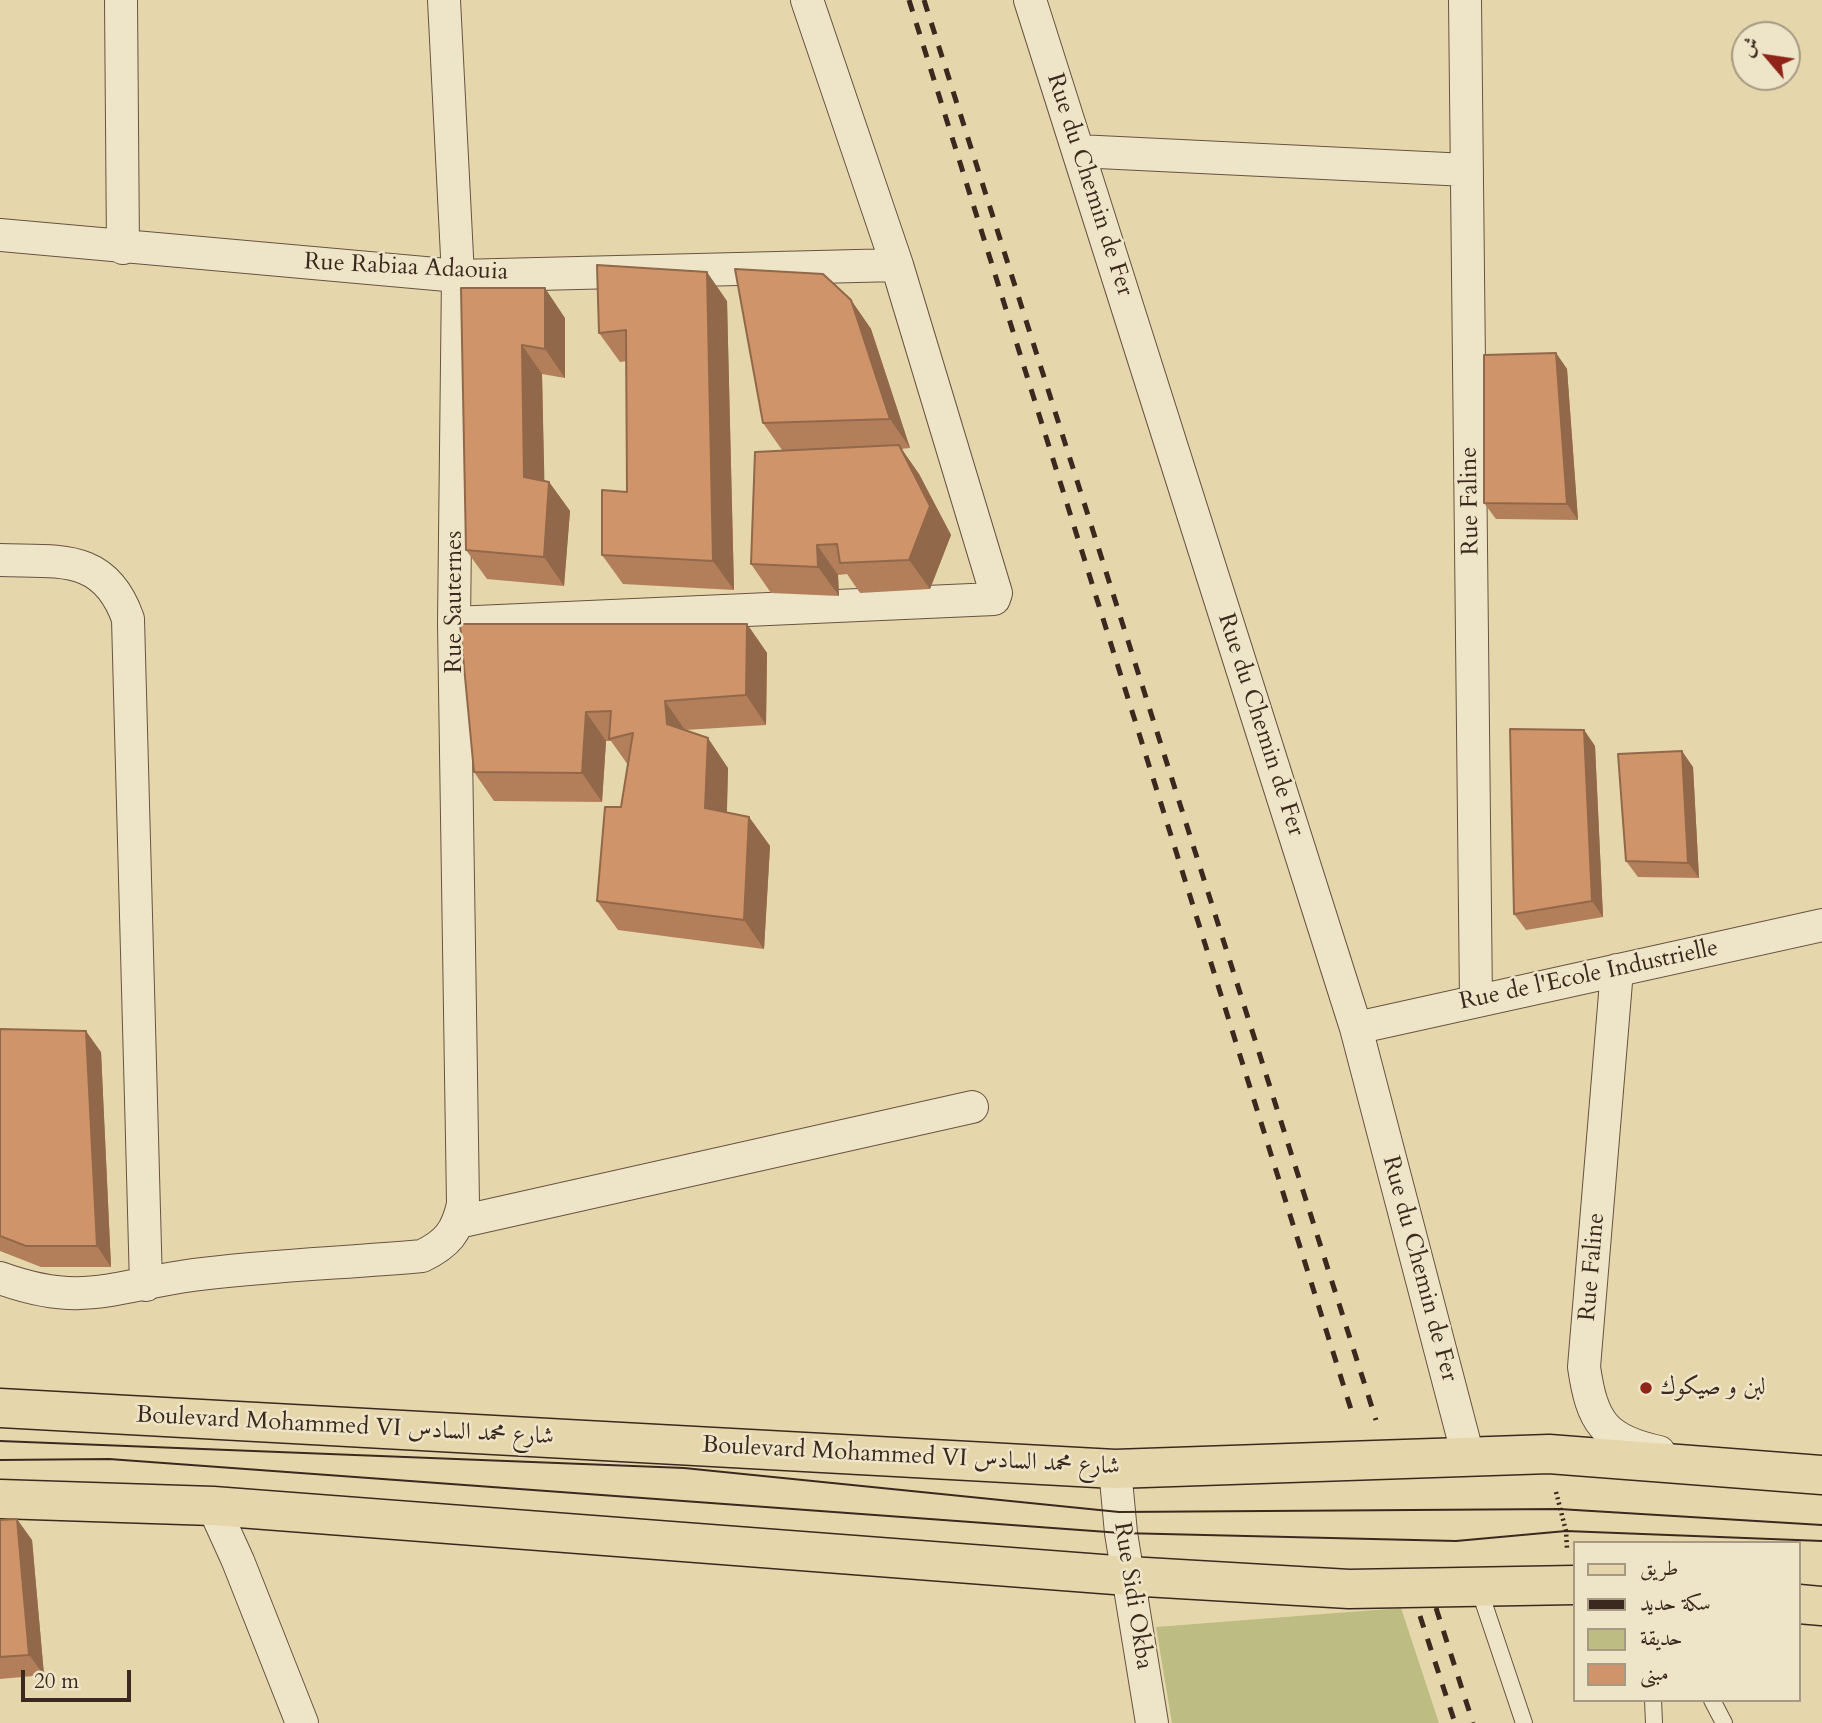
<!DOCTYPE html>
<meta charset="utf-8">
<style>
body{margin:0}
#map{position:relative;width:1822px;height:1723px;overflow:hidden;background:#e5d7ab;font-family:Cardo,Amiri,serif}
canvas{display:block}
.legend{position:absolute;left:1573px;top:1541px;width:228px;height:161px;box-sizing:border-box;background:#eee5c8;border:2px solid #a69a84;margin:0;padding:9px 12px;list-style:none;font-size:21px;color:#3b291f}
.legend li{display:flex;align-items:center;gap:14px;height:35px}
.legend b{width:35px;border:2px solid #a69a84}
.north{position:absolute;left:1731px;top:21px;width:70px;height:70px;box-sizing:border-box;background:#eee5c8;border:2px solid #a69a84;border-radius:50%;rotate:299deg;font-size:19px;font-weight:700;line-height:28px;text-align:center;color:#3b291f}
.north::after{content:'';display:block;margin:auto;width:24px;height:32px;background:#8f2418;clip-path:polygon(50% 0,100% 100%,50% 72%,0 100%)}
.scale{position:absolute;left:21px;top:1670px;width:110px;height:32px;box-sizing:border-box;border:4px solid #3b291f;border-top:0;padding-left:9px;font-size:21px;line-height:24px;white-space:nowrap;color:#3b291f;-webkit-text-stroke:5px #eee5c8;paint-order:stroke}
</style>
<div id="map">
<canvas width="1822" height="1723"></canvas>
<ul class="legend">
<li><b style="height:9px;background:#e5d7ab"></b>طريق</li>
<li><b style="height:9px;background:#3b291f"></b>سكة حديد</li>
<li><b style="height:19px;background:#bdbc83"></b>حديقة</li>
<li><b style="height:19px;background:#d0946a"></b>مبنى</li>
</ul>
<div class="north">ش</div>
<div class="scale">20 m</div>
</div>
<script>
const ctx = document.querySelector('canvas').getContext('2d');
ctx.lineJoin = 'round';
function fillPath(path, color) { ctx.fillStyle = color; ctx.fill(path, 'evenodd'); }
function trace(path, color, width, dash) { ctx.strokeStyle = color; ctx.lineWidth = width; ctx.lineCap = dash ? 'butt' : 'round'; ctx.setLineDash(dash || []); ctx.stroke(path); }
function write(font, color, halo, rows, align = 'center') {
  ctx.font = font + ' Cardo,Amiri,serif'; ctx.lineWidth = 5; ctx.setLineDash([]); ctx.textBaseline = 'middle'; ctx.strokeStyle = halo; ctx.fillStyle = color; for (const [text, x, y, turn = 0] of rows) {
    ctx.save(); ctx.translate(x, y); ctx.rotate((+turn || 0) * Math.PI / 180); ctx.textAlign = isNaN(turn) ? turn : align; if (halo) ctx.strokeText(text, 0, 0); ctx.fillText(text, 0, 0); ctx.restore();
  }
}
fillPath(new Path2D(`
 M 1401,1608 L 1439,1723 L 1172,1723 L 1156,1627 Z`), '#bdbc83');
const service = new Path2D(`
 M 1479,1589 L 1524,1723
 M 1653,1700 L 1654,1723
 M 1712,1700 L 1724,1723`);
const minor = new Path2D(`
 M 121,0 L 123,248
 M 1030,0 L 1356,1028 L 1468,1456
 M 1465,0 L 1476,1001
 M 1078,151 L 1467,170
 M 0,235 L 458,276 L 897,265
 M 0,560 C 59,562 105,553 128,619 L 146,1285
 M 454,623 L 994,599 L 996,593 L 897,265 L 807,0
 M 1617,970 L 1584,1367 C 1592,1422 1604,1440 1659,1452
 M 1356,1028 L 1822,925
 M 459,1222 L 972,1107
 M 0,1278 C 83,1308 113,1286 193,1275 C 269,1265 346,1263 422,1256 C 447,1244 457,1232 463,1204 L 454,623 L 458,276 L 444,0
 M 1115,1469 L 1121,1533 L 1152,1723
 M 213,1506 L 238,1561 L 302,1723`);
const primary = new Path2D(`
 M 0,1408 L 1115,1469 L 1549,1454 L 1822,1475
 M 0,1499 L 213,1506 L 1128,1576 L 1349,1589 L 1575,1585
 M 1799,1604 L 1822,1606`);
trace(service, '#665442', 18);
trace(minor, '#665442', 34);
trace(primary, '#3b291f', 41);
trace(new Path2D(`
 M 1556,1492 L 1566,1531 L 1567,1549`), '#3b291f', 4.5, [2, 3.5]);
trace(service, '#eee5c8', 16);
trace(minor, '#eee5c8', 32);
trace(primary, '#e5d7ab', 38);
trace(new Path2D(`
 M 0,1441 L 684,1468 L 1119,1512 L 1559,1509 L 1822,1525
 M 0,1460 L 109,1459 L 1121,1533 L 1456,1541 L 1566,1531 L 1822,1541`), '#3b291f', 2);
trace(new Path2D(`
 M 909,0 L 1354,1419
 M 924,0 L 1376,1420
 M 1436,1608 L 1473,1723
 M 1420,1616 L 1455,1723`), '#3b291f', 5, [12, 12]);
fillPath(new Path2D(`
 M 461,288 L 565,318 L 565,378 L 542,374 L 544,481 L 549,482 L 570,511 L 564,586 L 487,579 L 466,550 Z
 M 851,300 L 871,329 L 910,448 L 901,449 L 919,474 L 951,535 L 930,589 L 860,593 L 847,574 L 838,575 L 839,596 L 771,593 L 751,564 L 782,450 L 763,423 Z
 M 727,301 L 734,590 L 623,584 L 602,555 L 627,492 L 627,361 L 620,362 L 599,333 Z
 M 1556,353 L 1567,369 L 1578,520 L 1496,519 L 1484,503 Z
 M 747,624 L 767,653 L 766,725 L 685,730 L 728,768 L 727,812 L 749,817 L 770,846 L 764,949 L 618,930 L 597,901 L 621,807 L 628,765 L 611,741 L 606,741 L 602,802 L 494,801 L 474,772 Z
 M 1584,730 L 1595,746 L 1603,917 L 1526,930 L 1514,914 Z
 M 1693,767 L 1699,878 L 1638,877 L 1626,861 Z
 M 0,1029 L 101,1052 L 111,1267 L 41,1267 L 0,1251 Z
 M 0,1520 L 32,1540 L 44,1675 L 0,1679 Z`), '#b37f5b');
fillPath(new Path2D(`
 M 707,272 L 727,301 L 734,590 L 713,561 Z
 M 545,288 L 565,318 L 565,378 L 545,349 Z
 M 851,300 L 871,329 L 910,448 L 890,419 Z
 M 522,345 L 542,374 L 545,506 L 524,477 Z
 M 1556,353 L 1567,369 L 1578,520 L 1567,504 Z
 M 899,445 L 919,474 L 951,535 L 930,589 L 909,560 Z
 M 549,482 L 570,511 L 564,586 L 544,557 Z
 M 817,545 L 838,575 L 839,596 L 818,567 Z
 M 747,624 L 767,653 L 766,725 L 746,695 Z
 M 665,701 L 685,730 L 687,754 L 667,724 Z
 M 586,712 L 606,741 L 602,802 L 582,773 Z
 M 1584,730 L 1595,746 L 1603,917 L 1592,901 Z
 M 708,738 L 728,768 L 726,837 L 705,808 Z
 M 1682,751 L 1693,767 L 1699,878 L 1688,863 Z
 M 749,817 L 770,846 L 764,949 L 744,920 Z
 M 86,1031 L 101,1052 L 111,1267 L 97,1246 Z
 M 17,1519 L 32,1540 L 44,1675 L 29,1655 Z`), '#92684a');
const building = new Path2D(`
 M 597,265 L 707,272 L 713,561 L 602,555 L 602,490 L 627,492 L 626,330 L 599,333 Z
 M 735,269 L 823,274 L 851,300 L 890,419 L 763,423 Z
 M 461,288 L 545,288 L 545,349 L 522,345 L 524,477 L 549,482 L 544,557 L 466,550 Z
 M 1556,353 L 1567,504 L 1484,503 L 1484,355 Z
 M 899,445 L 930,506 L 909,560 L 840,563 L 837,544 L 817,545 L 818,567 L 751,564 L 755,452 Z
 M 460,624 L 747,624 L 746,695 L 665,701 L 667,724 L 708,738 L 705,808 L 749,817 L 744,920 L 597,901 L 605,807 L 621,807 L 633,733 L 609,739 L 611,711 L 586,712 L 582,773 L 474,772 Z
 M 1510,729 L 1584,730 L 1592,901 L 1514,914 Z
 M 1682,751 L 1688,863 L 1626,861 L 1618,754 Z
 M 0,1029 L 86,1031 L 97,1246 L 26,1246 L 0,1236 Z
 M 17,1519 L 29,1655 L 0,1657 L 0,1520 Z`);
fillPath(building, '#d0946a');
trace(building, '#92684a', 2);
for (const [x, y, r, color] of [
 [1646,1388,7,"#8f2418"]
]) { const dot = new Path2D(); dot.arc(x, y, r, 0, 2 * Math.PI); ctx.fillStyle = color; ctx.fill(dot); trace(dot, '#eee5c8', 2.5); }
write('24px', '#3b291f', '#eee5c8', [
 ["Rue du Chemin de Fer",1089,185,72],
 ["Rue Rabiaa Adaouia",406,268,3],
 ["Rue Faline",1471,501,-91],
 ["Rue Sauternes",455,602,-90],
 ["Rue du Chemin de Fer",1260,725,72],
 ["Rue de l'Ecole Industrielle",1589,976,-12],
 ["Rue Faline",1593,1267,-85],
 ["Rue du Chemin de Fer",1419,1269,75],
 ["Boulevard Mohammed VI شارع محمد السادس",345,1427,3],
 ["Boulevard Mohammed VI شارع محمد السادس",911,1457,3],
 ["Rue Sidi Okba",1132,1596,81]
]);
write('24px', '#3b291f', '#eee5c8', [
 ["لبن و صيكوك",1660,1388]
], 'left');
</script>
